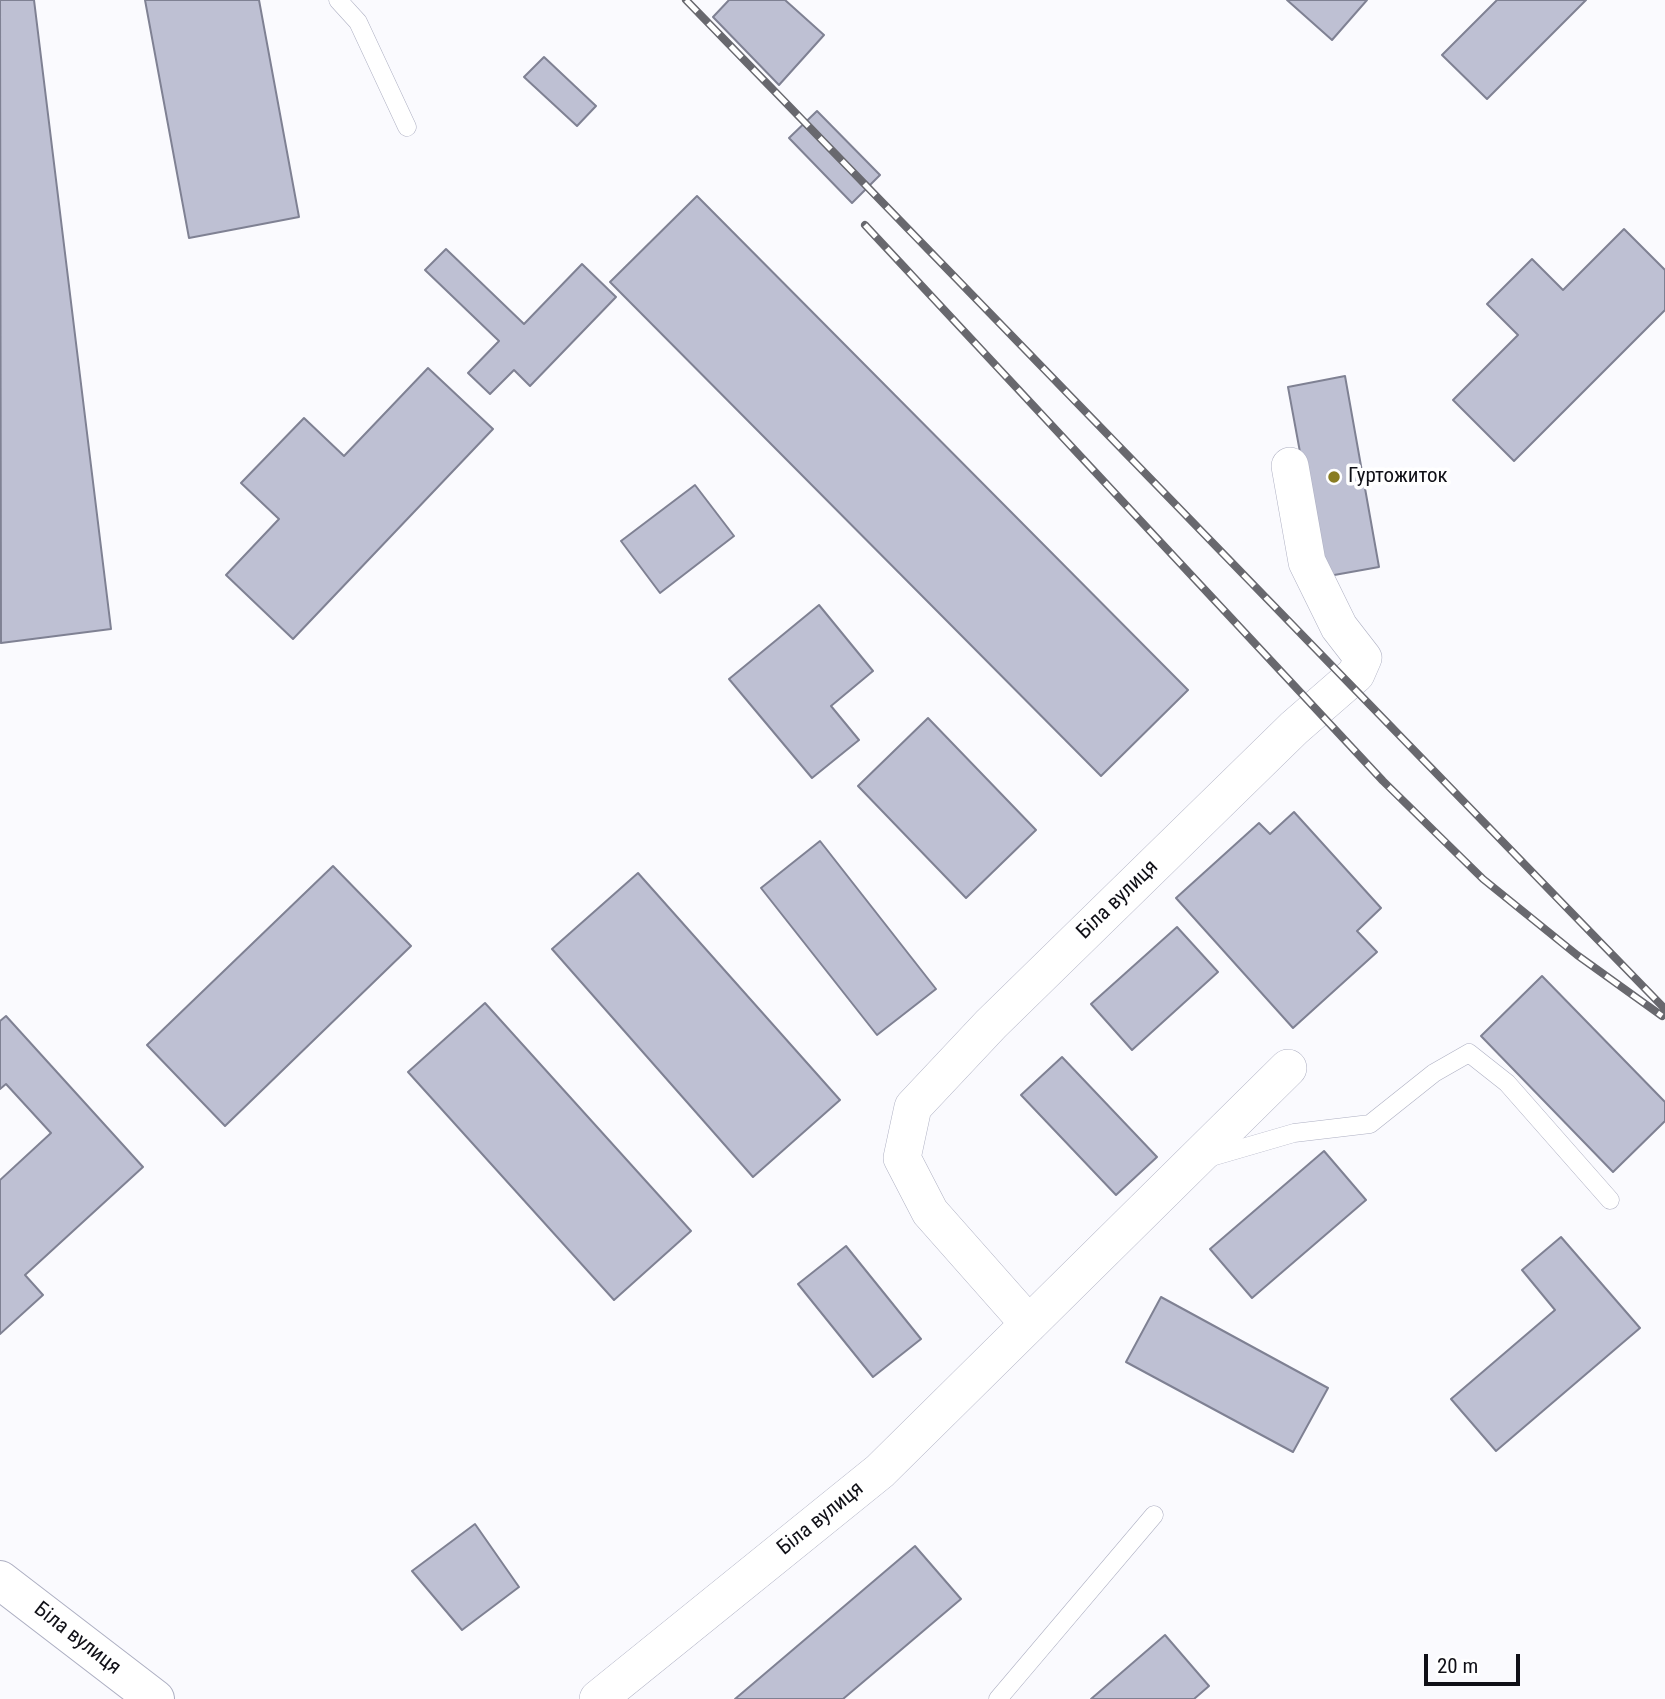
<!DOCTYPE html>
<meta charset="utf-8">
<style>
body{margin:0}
#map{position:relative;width:1665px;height:1699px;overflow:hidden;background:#fafafe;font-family:"Roboto Condensed",sans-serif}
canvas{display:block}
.scale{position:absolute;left:1424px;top:1654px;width:96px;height:32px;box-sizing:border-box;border:4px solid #101017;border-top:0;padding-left:9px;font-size:21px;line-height:24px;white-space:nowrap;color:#101017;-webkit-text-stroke:5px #fff;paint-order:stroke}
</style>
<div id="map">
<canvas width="1665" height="1699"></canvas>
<div class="scale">20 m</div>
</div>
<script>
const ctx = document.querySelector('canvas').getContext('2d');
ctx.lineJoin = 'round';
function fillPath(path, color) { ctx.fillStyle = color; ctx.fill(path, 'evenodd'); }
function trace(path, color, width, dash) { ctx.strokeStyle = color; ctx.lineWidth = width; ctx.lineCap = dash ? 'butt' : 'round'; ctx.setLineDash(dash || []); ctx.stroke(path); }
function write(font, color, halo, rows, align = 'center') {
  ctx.font = font + ' "Roboto Condensed",sans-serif'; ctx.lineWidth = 7; ctx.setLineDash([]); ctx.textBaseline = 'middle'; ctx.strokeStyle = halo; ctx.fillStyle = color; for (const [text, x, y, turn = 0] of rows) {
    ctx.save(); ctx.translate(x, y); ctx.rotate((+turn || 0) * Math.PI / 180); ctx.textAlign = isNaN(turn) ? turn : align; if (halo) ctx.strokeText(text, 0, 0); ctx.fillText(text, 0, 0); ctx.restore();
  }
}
const building = new Path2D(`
 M 0,0 L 34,0 L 111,629 L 1,643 Z
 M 145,0 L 259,0 L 299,217 L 189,238 Z
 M 729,0 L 785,0 L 824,35 L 779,85 L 713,17 Z
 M 1287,0 L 1367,0 L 1332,40 Z
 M 1497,0 L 1586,0 L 1487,99 L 1442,55 Z
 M 544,57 L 596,106 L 577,126 L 524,77 Z
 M 817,111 L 880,175 L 852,203 L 789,138 Z
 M 697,196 L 1188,690 L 1101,776 L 610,282 Z
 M 1624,229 L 1665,270 L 1665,310 L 1514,461 L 1453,400 L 1518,335 L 1487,304 L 1532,259 L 1563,290 Z
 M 446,249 L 524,324 L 582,264 L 616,297 L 530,386 L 514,370 L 490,394 L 468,373 L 499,341 L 425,270 Z
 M 428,368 L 493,429 L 293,639 L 226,575 L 279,519 L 241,483 L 304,418 L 344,456 Z
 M 1345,376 L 1379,567 L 1323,577 L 1288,387 Z
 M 695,485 L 734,536 L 660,593 L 621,541 Z
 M 819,605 L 873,671 L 831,706 L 859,740 L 812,778 L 729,679 Z
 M 928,718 L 1036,830 L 966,898 L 858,786 Z
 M 1294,812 L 1381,908 L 1357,931 L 1377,952 L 1293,1028 L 1176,898 L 1259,823 L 1270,834 Z
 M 820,841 L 936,989 L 877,1035 L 761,888 Z
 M 333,866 L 411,946 L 225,1126 L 147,1045 Z
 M 638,873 L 840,1100 L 753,1177 L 552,949 Z
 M 1177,927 L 1218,972 L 1132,1050 L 1091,1004 Z
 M 1542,976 L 1665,1102 L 1665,1121 L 1613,1172 L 1481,1036 Z
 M 485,1003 L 691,1231 L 614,1300 L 408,1072 Z
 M 6,1016 L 143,1167 L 25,1275 L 43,1295 L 0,1334 L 0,1180 L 51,1133 L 6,1084 L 0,1089 L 0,1021 Z
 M 1062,1057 L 1157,1157 L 1116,1195 L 1021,1095 Z
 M 1324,1151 L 1366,1200 L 1252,1298 L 1210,1249 Z
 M 1561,1237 L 1640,1328 L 1496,1451 L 1451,1399 L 1555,1310 L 1522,1270 Z
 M 846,1246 L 921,1339 L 873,1377 L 798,1284 Z
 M 1161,1297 L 1328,1388 L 1293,1452 L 1126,1362 Z
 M 475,1524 L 519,1587 L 462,1630 L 412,1571 Z
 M 915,1546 L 961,1599 L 843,1699 L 735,1699 Z
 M 1165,1635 L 1209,1686 L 1194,1699 L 1091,1699 Z`);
fillPath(building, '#bec0d3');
trace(building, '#7f8193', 2);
const service = new Path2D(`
 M 338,0 L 358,22 L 407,127
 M 1208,1158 L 1294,1133 L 1370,1124 L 1434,1073 L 1469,1053 L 1507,1083 L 1610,1200
 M 998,1699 L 1154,1515`);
const minor = new Path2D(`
 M 1029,1324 L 930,1212 L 902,1158 L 913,1107 L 991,1024 L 1294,728 L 1356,674 L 1363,658 L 1339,627 L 1307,562 L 1290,466
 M 598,1699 L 880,1471 L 1288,1068`);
const tertiary = new Path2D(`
 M 0,1580 L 155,1699`);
trace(service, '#adafc2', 19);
trace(minor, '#adafc2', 38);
trace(tertiary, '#adafc2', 40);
trace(service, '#fff', 18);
trace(minor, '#fff', 37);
trace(tertiary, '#fff', 38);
const rail = new Path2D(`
 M 686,0 L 1665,1009
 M 865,225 L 1383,781 L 1483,879 L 1577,955 L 1662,1016`);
trace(rail, '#68686e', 8);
trace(rail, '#fff', 5, [16]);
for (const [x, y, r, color] of [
 [1334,477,7,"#897c22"]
]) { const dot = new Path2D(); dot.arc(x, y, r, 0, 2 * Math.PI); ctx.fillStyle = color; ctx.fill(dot); trace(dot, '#fff', 2.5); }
write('21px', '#101017', '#fff', [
 ["Гуртожиток",1348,477]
], 'left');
write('21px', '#101017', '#fff', [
 ["Біла вулиця",1118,900,-44],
 ["Біла вулиця",821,1519,-39],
 ["Біла вулиця",77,1639,38]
]);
</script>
